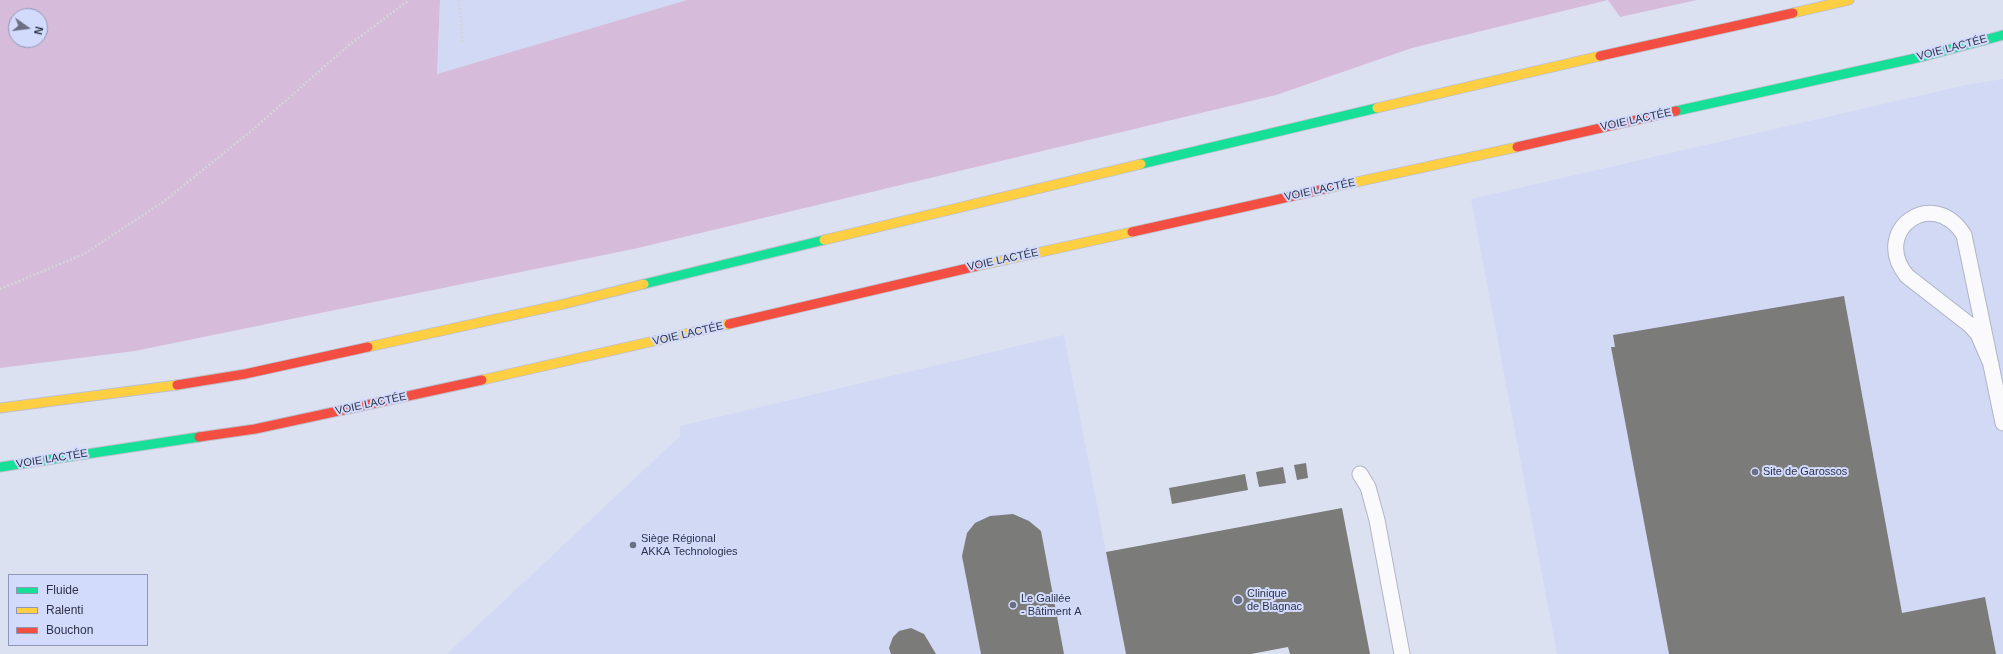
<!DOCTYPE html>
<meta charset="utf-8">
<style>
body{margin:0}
#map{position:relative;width:2003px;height:654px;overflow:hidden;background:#dce1f2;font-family:Arial,sans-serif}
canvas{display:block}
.legend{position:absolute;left:8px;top:574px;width:140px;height:72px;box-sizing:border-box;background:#d2dbfc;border:1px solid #9097b4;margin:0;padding:5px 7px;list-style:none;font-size:12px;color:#2d3247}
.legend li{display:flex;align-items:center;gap:8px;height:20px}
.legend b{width:20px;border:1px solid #9097b4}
.north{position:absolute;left:8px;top:8px;width:40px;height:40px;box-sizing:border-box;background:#d2dbfc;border:1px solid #9097b4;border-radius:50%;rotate:104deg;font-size:11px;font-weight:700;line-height:16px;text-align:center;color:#2d3247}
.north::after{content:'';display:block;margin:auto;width:14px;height:18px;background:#6a6f83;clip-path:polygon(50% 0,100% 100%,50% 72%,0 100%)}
</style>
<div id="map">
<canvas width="2003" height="654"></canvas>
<ul class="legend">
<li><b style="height:5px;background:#16e098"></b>Fluide</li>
<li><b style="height:5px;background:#ffcf43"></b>Ralenti</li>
<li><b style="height:5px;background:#f24e42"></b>Bouchon</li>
</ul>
<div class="north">N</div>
</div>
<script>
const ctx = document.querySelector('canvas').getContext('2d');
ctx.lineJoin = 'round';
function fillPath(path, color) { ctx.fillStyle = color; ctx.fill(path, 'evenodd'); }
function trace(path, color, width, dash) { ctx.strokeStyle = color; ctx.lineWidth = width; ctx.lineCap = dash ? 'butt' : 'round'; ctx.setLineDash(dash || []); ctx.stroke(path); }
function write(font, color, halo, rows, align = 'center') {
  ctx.font = font + ' Arial,sans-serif'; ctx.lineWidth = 4; ctx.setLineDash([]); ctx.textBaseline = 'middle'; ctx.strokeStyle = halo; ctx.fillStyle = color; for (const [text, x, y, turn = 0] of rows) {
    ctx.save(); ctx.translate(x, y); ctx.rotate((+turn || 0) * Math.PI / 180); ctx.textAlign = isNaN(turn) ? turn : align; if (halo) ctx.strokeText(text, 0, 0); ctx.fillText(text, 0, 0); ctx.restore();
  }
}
fillPath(new Path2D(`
 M 440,0 L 687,0 L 437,74 Z
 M 2003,79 L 2003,654 L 1557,654 L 1471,199 L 1970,84 Z
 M 1064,335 L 1126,654 L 447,654 L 680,436 L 680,426 Z`), '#d2d9f5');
fillPath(new Path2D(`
 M 0,0 L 440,0 L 437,74 L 687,0 L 1697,0 L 1620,17 L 1608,0 L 1412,48 L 1276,95 L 638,248 L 135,351 L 0,368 ZM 16,16 L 40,16 L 40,40 L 16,40 Z`), '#d6bbda');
fillPath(new Path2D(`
 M 1844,296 L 1902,613 L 1985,597 L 1996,654 L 1669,654 L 1611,347 L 1615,347 L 1613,335 Z
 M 1306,463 L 1308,478 L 1297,480 L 1294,465 Z
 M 1283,467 L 1286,483 L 1259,487 L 1256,472 Z
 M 1245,474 L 1248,490 L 1172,504 L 1169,488 Z
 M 1342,508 L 1370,654 L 1290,654 L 1288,647 L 1251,654 L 1126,654 L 1106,552 Z
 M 1013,514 L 1029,521 L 1041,531 L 1064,654 L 981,654 L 962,556 L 967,533 L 975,523 L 990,516 Z
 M 911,628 L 924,634 L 936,654 L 891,654 L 889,648 L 893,637 L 899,631 Z`), '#7b7b7a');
const lane = new Path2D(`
 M 1991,364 L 1978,334 L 1970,325 L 1907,276 C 1870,231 1933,185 1964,235 L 2003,423
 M 1360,474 L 1368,487 L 1377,520 L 1402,654`);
const fast = new Path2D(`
 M 1676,111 L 1921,57 L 2003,35
 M 1141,164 L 1377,108
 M 644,284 L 824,240
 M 0,467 L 199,437`);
const slow = new Path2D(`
 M 1793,13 L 1849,0
 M 1377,108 L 1600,56
 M 1329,188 L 1517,147
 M 824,240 L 1141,164
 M 977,266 L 1132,232
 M 368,347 L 564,304 L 644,284
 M 482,380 L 729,324
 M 0,408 L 177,385`);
const jam = new Path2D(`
 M 1600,56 L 1793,13
 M 1517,147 L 1676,111
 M 1132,232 L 1329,188
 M 729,324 L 977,266
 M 177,385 L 245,374 L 368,347
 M 199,437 L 255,429 L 482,380`);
trace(lane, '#afb4c5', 17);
trace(fast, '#bdc0cb', 11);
trace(slow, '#bdc0cb', 11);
trace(jam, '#bdc0cb', 11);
trace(new Path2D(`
 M 459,0 L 463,44
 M 0,289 L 84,254 L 163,202 L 250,132 L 349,45 L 409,0`), '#d4d5da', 2.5, [2, 2]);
trace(lane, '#fafafd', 15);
trace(fast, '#16e098', 9);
trace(slow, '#ffcf43', 9);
trace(jam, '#f24e42', 9);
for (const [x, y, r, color] of [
 [1755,472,4,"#6a6f83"],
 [633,545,4,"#6a6f83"],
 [1238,600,5,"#6a6f83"],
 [1013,605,4,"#6a6f83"]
]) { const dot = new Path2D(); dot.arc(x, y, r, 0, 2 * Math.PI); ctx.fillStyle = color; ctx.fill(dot); trace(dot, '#d2dbfc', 1.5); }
write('11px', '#2d3247', '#d2dbfc', [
 ["VOIE LACTÉE",1952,48,-15],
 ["VOIE LACTÉE",1636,120,-12],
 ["VOIE LACTÉE",1320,190,-12],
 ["VOIE LACTÉE",1003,260,-12],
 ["VOIE LACTÉE",688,334,-13],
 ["VOIE LACTÉE",371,404,-12],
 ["VOIE LACTÉE",52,459,-9]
]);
write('11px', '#2d3247', '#d2dbfc', [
 ["Site de Garossos",1763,472],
 ["Siège Régional",641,539],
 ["AKKA Technologies",641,552],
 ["Clinique",1247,594],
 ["de Blagnac",1247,607],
 ["Le Galilée",1021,599],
 ["- Bâtiment A",1021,612]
], 'left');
</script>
